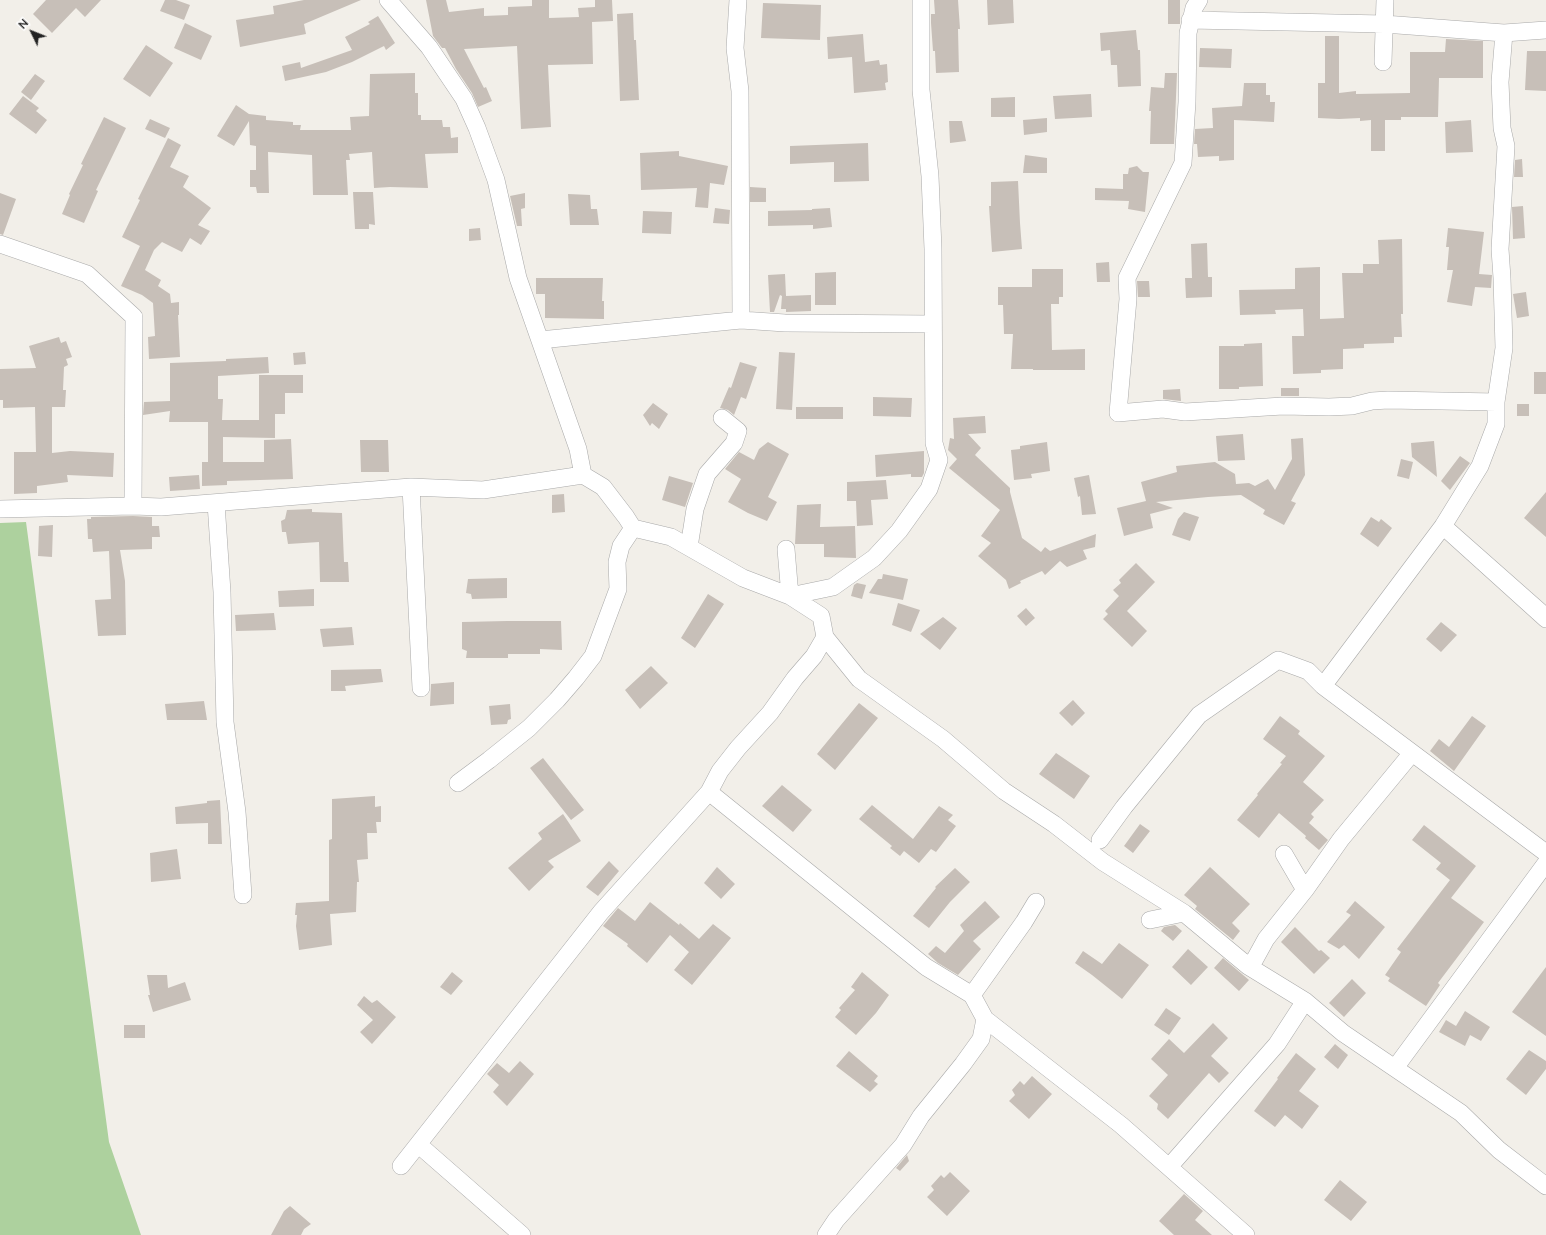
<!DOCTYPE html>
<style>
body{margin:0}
#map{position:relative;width:1546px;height:1235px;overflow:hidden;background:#f2efe9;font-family:Lato,sans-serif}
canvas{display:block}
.north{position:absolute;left:12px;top:12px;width:40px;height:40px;-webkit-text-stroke:3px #fff;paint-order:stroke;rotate:313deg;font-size:11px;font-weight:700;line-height:16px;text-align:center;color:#222}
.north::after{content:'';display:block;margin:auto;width:14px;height:18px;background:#222;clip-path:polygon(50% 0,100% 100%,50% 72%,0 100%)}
</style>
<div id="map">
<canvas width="1546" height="1235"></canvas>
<div class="north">N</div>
</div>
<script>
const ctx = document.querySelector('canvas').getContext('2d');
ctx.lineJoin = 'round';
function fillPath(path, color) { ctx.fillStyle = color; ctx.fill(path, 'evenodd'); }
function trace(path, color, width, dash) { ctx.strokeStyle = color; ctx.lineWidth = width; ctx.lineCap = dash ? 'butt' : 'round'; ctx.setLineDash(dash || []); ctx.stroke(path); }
fillPath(new Path2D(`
 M 26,522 L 109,1142 L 141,1235 L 0,1235 L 0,523 Z`), '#add19e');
fillPath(new Path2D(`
 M 46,0 L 101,0 L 85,17 L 76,8 L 52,33 L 33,14 Z
 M 165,0 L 176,0 L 190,5 L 184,20 L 160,11 Z
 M 304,0 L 361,0 L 304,24 L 306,34 L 240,47 L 236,20 L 274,14 L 273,6 Z
 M 426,0 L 446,0 L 449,12 L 484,8 L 484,16 L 508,15 L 508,7 L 532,6 L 532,0 L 549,0 L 549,18 L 579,17 L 578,8 L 595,7 L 595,0 L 612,0 L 613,21 L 592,22 L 593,64 L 548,65 L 551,127 L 521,129 L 517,46 L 464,49 L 484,88 L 486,87 L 492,101 L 478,107 L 472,93 L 456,69 L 445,48 L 442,48 L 433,36 Z
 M 934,0 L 958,0 L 960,29 L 958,29 L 959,72 L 936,73 L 935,51 L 933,51 L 931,23 L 931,14 L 935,14 Z
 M 987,0 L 1013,0 L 1014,23 L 988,25 Z
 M 1168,0 L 1180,0 L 1180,24 L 1168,24 Z
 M 763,3 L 821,5 L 820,40 L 761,38 Z
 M 633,13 L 634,40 L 636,40 L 639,100 L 620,101 L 617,14 Z
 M 378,16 L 395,43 L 386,50 L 384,46 L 352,62 L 326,72 L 285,81 L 282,66 L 300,62 L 301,68 L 352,50 L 345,37 L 370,24 L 368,22 Z
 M 185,23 L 212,36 L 201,60 L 174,48 Z
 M 1136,30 L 1138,50 L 1140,50 L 1141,86 L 1118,87 L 1117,65 L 1111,65 L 1110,50 L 1101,51 L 1100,33 Z
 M 863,34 L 865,62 L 879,60 L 880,65 L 887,64 L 888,82 L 885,83 L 886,90 L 854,93 L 852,57 L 828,59 L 827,37 Z
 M 1325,36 L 1339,36 L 1339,93 L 1356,91 L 1356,94 L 1410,93 L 1410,52 L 1445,52 L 1446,39 L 1483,41 L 1483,78 L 1439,78 L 1438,117 L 1401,117 L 1401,120 L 1385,120 L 1385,151 L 1371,151 L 1371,120 L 1360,121 L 1360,118 L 1339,119 L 1318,118 L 1318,83 L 1325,83 Z
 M 146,45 L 173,63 L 150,97 L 123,79 Z
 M 1200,48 L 1232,49 L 1231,68 L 1199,67 Z
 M 1527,51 L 1546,51 L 1546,91 L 1525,90 Z
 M 415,73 L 415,93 L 418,93 L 418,115 L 421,115 L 421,120 L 442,120 L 443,127 L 450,127 L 451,138 L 458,137 L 458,153 L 425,154 L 428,188 L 390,187 L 374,188 L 372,152 L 349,154 L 350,160 L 346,160 L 348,195 L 313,195 L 312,155 L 268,152 L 269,193 L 257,193 L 256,187 L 250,187 L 250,170 L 256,170 L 256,146 L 250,145 L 249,121 L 234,146 L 217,136 L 236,105 L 249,114 L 266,116 L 266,120 L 293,122 L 293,125 L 301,125 L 300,130 L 351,130 L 350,117 L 369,116 L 370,74 Z
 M 1165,73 L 1177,73 L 1174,144 L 1150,144 L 1151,111 L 1149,111 L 1151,87 L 1164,88 Z
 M 35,74 L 45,81 L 31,100 L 21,92 Z
 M 1244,83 L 1266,83 L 1266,95 L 1270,95 L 1270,102 L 1275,102 L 1274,122 L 1234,120 L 1234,160 L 1219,161 L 1219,156 L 1198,157 L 1197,144 L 1194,144 L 1195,129 L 1213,128 L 1212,108 L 1242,106 Z
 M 1091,94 L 1092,117 L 1055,119 L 1053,96 Z
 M 23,96 L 39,108 L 36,111 L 47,120 L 36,134 L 9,114 Z
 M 1015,97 L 1015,117 L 991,117 L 991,98 Z
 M 104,117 L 126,128 L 96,190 L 98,191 L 84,223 L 62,214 L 70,195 L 69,194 L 83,165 L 81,164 Z
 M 1047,118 L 1047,132 L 1024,135 L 1023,120 Z
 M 150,119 L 170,128 L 165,138 L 145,129 Z
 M 1471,120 L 1473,152 L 1446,153 L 1445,122 Z
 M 949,121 L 962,121 L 966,141 L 950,143 Z
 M 168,138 L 181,145 L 170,167 L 189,176 L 183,187 L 211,208 L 198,225 L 210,231 L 201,245 L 190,238 L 182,252 L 162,242 L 154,250 L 145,270 L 161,280 L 158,286 L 170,294 L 171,303 L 179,302 L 179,315 L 178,315 L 180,357 L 149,359 L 148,337 L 155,336 L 153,303 L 142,295 L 121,286 L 140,246 L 122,237 L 140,200 L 138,199 Z
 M 868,143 L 869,181 L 834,182 L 834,162 L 790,164 L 790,146 Z
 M 679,151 L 679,156 L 728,166 L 724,185 L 710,183 L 708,208 L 695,207 L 697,188 L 641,190 L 640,153 Z
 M 1025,155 L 1047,158 L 1047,173 L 1023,173 Z
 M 1522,159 L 1523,177 L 1514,177 L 1515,160 Z
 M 1137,166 L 1143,172 L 1149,172 L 1145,212 L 1128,209 L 1129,201 L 1095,200 L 1095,188 L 1123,189 L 1123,174 L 1128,174 L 1129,168 Z
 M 1018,181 L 1020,223 L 1022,249 L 992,252 L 989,206 L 991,206 L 991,182 Z
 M 750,187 L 766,188 L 766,202 L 750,202 Z
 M 353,192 L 373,192 L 375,225 L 369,224 L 369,229 L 355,229 Z
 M 0,193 L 16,199 L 3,235 L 0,234 Z
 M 525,193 L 525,208 L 521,209 L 522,226 L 517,226 L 510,196 Z
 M 568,194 L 590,195 L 591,209 L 597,209 L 599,225 L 570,225 Z
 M 1523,206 L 1525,238 L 1513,239 L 1512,207 Z
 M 715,208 L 730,210 L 729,224 L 713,223 Z
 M 830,208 L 832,227 L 813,229 L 813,225 L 768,226 L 768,211 L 812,210 L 812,209 Z
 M 643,211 L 672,212 L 671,234 L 642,233 Z
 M 480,228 L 481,240 L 469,241 L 469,229 Z
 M 1448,228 L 1484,232 L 1479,274 L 1492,275 L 1491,288 L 1475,287 L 1472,306 L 1447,302 L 1453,270 L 1447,270 L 1449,247 L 1446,247 Z
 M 1402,239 L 1403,314 L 1401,314 L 1402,337 L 1394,337 L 1394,343 L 1364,344 L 1364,348 L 1343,349 L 1343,369 L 1321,370 L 1321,373 L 1293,374 L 1292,336 L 1304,336 L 1303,309 L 1275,310 L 1276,314 L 1240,315 L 1239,290 L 1295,289 L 1295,268 L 1320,267 L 1320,319 L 1344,318 L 1342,273 L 1363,273 L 1363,264 L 1379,264 L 1378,240 Z
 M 1207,243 L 1208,277 L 1212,277 L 1212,297 L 1186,298 L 1185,278 L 1192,278 L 1191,244 Z
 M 1109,262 L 1110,282 L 1097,282 L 1096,263 Z
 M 1032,269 L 1063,269 L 1063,297 L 1059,297 L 1059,304 L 1051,304 L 1052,350 L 1085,349 L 1085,370 L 1033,370 L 1033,369 L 1011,369 L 1013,334 L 1004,334 L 1003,305 L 998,305 L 998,287 L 1032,287 Z
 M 836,272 L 836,305 L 815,305 L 815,273 Z
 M 785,274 L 786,296 L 811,295 L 811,311 L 786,312 L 786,309 L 781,309 L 782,296 L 780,295 L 774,312 L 770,312 L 768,275 Z
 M 536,278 L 603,278 L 602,301 L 604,301 L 604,319 L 545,318 L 545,294 L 536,294 Z
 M 1137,281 L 1149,281 L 1150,297 L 1138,297 Z
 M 1526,292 L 1529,316 L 1517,318 L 1513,294 Z
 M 59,337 L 61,343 L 66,341 L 72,357 L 66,359 L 68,365 L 64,367 L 63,390 L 66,390 L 65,407 L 52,407 L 52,453 L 70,451 L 114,453 L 113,477 L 67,475 L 68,482 L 37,486 L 37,493 L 14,494 L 14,452 L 36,452 L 35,407 L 3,408 L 3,400 L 0,400 L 0,369 L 36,368 L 29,346 Z
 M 1262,343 L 1263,386 L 1239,387 L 1239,389 L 1219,389 L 1219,346 L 1244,346 L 1244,344 Z
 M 305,352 L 306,364 L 294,365 L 293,353 Z
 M 779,352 L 795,353 L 792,410 L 776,409 Z
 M 268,357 L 269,373 L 218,376 L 218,399 L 223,399 L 222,420 L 259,420 L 259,375 L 303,375 L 303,393 L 285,393 L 285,414 L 275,414 L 275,438 L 223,437 L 223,462 L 264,462 L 264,440 L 291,439 L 293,479 L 227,481 L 227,485 L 202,486 L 202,462 L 208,462 L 208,422 L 169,422 L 170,411 L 143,415 L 144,402 L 170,401 L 170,363 L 226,361 L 226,359 Z
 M 740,362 L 757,367 L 746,399 L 741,397 L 734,415 L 728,410 L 720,408 L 729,387 L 731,388 Z
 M 1534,372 L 1546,372 L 1546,394 L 1534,394 Z
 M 1281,388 L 1299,388 L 1299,396 L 1281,396 Z
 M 1180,389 L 1181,401 L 1163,399 L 1163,390 Z
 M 873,397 L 912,398 L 911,417 L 873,416 Z
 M 653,403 L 668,414 L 659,429 L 652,423 L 650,426 L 643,415 Z
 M 1517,404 L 1529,404 L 1529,416 L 1517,416 Z
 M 796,407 L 843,407 L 843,419 L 796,419 Z
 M 985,416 L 986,433 L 968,434 L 981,448 L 975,455 L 1010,488 L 1010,492 L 1022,538 L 1041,552 L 1045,547 L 1050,551 L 1096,534 L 1095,547 L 1083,550 L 1087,559 L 1067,567 L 1060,561 L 1045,575 L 1042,571 L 1020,581 L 1021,583 L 1009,589 L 1006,580 L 978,556 L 991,543 L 981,536 L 1000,510 L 949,468 L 957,459 L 948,450 L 950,438 L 954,439 L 953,418 Z
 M 1243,434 L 1245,460 L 1218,461 L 1216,436 Z
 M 1303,438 L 1305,475 L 1291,501 L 1296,503 L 1284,525 L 1263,514 L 1265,510 L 1241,495 L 1208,497 L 1156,502 L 1173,508 L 1150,514 L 1153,528 L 1124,536 L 1117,508 L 1146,501 L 1141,482 L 1177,472 L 1176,466 L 1215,462 L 1235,474 L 1236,484 L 1249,483 L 1255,486 L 1268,479 L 1275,490 L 1292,459 L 1291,439 Z
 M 360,440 L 388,440 L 389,472 L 361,472 Z
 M 1434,441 L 1437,477 L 1412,457 L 1411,443 Z
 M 768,442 L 789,454 L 768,497 L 777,502 L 767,521 L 748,513 L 728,502 L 741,479 L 725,469 L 739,452 L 754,460 L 759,449 Z
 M 1047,442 L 1050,471 L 1031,474 L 1032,478 L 1014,480 L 1011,450 L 1020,449 L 1020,446 Z
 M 924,451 L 924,473 L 922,477 L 911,477 L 911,474 L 876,477 L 875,455 Z
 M 1460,456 L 1470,463 L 1450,490 L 1441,481 Z
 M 1401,459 L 1413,462 L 1409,479 L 1397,476 Z
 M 199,475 L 200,489 L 170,491 L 169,477 Z
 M 1089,475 L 1096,514 L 1082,515 L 1080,496 L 1078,497 L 1074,478 Z
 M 669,476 L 693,483 L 685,507 L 662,500 Z
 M 886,480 L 888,499 L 871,500 L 873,525 L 857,526 L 856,501 L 847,501 L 847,482 Z
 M 1546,492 L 1546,537 L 1524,518 Z
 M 564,494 L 565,512 L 552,513 L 552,495 Z
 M 821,504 L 820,527 L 855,526 L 856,558 L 824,557 L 824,544 L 795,544 L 797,505 Z
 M 312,509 L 312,512 L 342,513 L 344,562 L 348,562 L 349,582 L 320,582 L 319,542 L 288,544 L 286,532 L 282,532 L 281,521 L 285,519 L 287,510 Z
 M 1184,512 L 1199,517 L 1190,541 L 1172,535 L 1178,519 Z
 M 133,516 L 152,517 L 152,526 L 159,526 L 160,537 L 152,537 L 152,549 L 120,550 L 125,581 L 126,635 L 98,636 L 95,600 L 111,599 L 109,551 L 93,552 L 92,539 L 88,539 L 87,519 L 91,519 L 91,517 Z
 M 1371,517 L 1379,522 L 1381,519 L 1392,528 L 1378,547 L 1360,534 Z
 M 53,525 L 52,557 L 38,556 L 39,526 Z
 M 1136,563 L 1155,582 L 1127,611 L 1147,631 L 1132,647 L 1103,619 L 1108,614 L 1105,611 L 1119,596 L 1113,590 L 1121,583 L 1119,580 Z
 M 883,574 L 908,579 L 903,600 L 869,593 L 878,579 L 882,579 Z
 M 507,578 L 507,598 L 472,599 L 471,594 L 466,593 L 468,579 Z
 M 857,583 L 866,585 L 862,599 L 851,596 L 854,585 Z
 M 314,589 L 314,606 L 279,607 L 278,591 Z
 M 708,594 L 724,604 L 695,648 L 681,638 Z
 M 898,603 L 920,610 L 911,632 L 892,625 Z
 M 1026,608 L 1035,618 L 1026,626 L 1017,616 Z
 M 274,613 L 276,630 L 236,631 L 235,615 Z
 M 943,617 L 957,628 L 940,650 L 920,634 Z
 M 507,621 L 561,621 L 562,650 L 540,649 L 540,654 L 508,654 L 508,658 L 466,658 L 467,651 L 462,649 L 462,622 Z
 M 1441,622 L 1457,635 L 1441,652 L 1426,639 Z
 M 352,627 L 354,645 L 323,647 L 320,629 Z
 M 651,666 L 668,683 L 640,709 L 625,690 Z
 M 381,669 L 383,682 L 345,686 L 346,691 L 331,691 L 331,670 Z
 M 454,682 L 454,704 L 430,706 L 431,684 Z
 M 1073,700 L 1085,713 L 1072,726 L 1059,713 Z
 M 204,701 L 207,720 L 167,720 L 165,704 Z
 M 859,703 L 878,718 L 835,770 L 817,754 Z
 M 510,704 L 511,719 L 508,720 L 507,724 L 491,725 L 489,706 Z
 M 1280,716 L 1300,731 L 1298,734 L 1325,756 L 1303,782 L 1324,800 L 1311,814 L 1314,817 L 1309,823 L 1328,840 L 1319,850 L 1305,838 L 1306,836 L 1279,813 L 1259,838 L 1237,820 L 1258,795 L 1257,794 L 1282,764 L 1280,763 L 1286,756 L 1263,739 Z
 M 1472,716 L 1486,726 L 1454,771 L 1430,751 L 1439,739 L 1449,747 Z
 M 1056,753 L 1090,776 L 1074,799 L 1039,774 Z
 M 543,758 L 584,810 L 571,820 L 530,768 Z
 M 782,785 L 812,810 L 793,832 L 762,806 Z
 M 375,796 L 375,807 L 381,806 L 381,822 L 376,822 L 377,833 L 367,833 L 368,859 L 357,860 L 359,882 L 357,882 L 356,912 L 330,914 L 332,945 L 299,950 L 296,926 L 297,915 L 295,915 L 296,903 L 329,901 L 329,840 L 332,839 L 332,799 Z
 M 220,800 L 222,844 L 208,844 L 208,823 L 176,824 L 175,807 L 207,803 L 207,801 Z
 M 872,805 L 913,839 L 939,806 L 953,815 L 948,820 L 956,826 L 936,852 L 931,849 L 919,863 L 904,851 L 900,856 L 890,848 L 892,846 L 859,819 Z
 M 563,814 L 581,841 L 548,861 L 554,867 L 529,891 L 508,868 L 542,839 L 538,833 Z
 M 1140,824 L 1150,831 L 1133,853 L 1124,846 Z
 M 1424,825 L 1476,866 L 1451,898 L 1484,922 L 1438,983 L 1440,985 L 1426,1006 L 1388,981 L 1390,978 L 1385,975 L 1401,952 L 1397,949 L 1450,880 L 1436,869 L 1441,863 L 1412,840 Z
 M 177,849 L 181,879 L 151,882 L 150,853 Z
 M 609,861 L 619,871 L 598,896 L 586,887 Z
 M 717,867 L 735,884 L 721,899 L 704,883 Z
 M 1210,867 L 1250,904 L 1232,923 L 1240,931 L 1233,940 L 1195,909 L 1197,906 L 1184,895 Z
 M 955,868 L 970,882 L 950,902 L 929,928 L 913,916 L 936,888 L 935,887 Z
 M 985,901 L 1000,917 L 973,941 L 981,949 L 958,975 L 938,963 L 928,954 L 936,946 L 945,953 L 964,931 L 960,925 Z
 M 1355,901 L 1385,927 L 1359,959 L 1344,945 L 1339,949 L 1327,942 L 1351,915 L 1346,912 Z
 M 650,902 L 679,925 L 680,923 L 699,939 L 713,924 L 731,938 L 692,985 L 674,970 L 689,952 L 670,935 L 647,963 L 627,946 L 628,944 L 603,926 L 618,908 L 635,921 Z
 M 1175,925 L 1182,931 L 1173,941 L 1161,931 L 1164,927 Z
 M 1295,927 L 1319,951 L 1321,950 L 1330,958 L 1314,974 L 1281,942 Z
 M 1119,943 L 1149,965 L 1122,999 L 1092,975 L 1075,963 L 1083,951 L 1102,964 Z
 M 1188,949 L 1208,967 L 1191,985 L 1172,967 Z
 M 1223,958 L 1249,980 L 1239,991 L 1214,968 Z
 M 1546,967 L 1546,1036 L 1512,1012 Z
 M 452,972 L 463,981 L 451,995 L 440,987 Z
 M 862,972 L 889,995 L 876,1013 L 856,1035 L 835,1017 L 841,1010 L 839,1008 L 855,990 L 851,987 Z
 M 147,975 L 167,975 L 168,988 L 185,982 L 191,1000 L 153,1012 L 148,995 L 150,995 Z
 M 1352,979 L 1366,993 L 1344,1017 L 1329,1003 Z
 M 364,996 L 372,1003 L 377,1000 L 396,1017 L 372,1044 L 360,1032 L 373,1020 L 357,1005 Z
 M 1166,1008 L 1181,1018 L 1169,1035 L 1154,1025 Z
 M 1465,1011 L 1490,1027 L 1481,1041 L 1470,1035 L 1465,1046 L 1439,1032 L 1446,1020 L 1456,1026 Z
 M 1213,1023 L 1228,1038 L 1211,1056 L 1229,1073 L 1219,1083 L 1209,1073 L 1168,1119 L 1157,1109 L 1158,1104 L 1149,1096 L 1168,1075 L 1151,1059 L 1169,1039 L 1184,1053 Z
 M 124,1025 L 145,1025 L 145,1038 L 124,1038 Z
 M 1335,1044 L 1348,1055 L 1338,1069 L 1324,1057 Z
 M 1529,1050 L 1546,1061 L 1546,1069 L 1526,1095 L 1506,1079 Z
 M 849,1051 L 878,1076 L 874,1081 L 878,1084 L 870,1092 L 836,1066 Z
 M 1296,1053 L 1316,1069 L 1299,1091 L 1319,1106 L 1302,1129 L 1285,1115 L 1275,1127 L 1254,1111 L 1278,1079 L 1277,1078 Z
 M 520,1061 L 534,1074 L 507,1106 L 493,1092 L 499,1085 L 487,1074 L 497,1063 L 509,1073 Z
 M 1032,1076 L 1052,1094 L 1029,1119 L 1009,1101 L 1015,1095 L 1012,1090 L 1020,1081 L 1024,1085 Z
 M 907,1155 L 909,1161 L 900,1171 L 896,1168 Z
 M 950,1172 L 970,1191 L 947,1216 L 927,1197 L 934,1190 L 931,1186 L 941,1175 L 944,1178 Z
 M 1340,1180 L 1367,1202 L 1351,1221 L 1324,1200 Z
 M 1184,1194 L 1203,1211 L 1195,1220 L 1212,1235 L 1174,1235 L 1159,1221 Z
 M 290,1206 L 311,1224 L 304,1229 L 301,1235 L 271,1235 L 284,1211 Z`), '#c7bfb8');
const minor = new Path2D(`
 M 388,0 L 429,47 L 464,99 L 477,128 L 496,180 L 518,278 L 578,449 L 583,475 L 603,487 L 626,517 L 633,528 L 671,537 L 743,578 L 790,596 L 786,549
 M 738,0 L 735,48 L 740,91 L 741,320
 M 921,0 L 921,90 L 930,176 L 933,249 L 934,443 L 939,460 L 929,489 L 899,531 L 874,558 L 833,587 L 790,596 L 821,616 L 825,637 L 859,679 L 943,739 L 1004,791 L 1054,824 L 1103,862 L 1184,913 L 1248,966 L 1305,1001 L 1343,1033 L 1461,1113 L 1499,1150 L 1546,1186
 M 1199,0 L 1194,8 L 1188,33 L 1187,102 L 1183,163 L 1127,278 L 1128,299 L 1118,413 L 1163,409 L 1185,412 L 1283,406 L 1329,407 L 1352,406 L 1372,401 L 1388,400 L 1496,402
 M 1190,20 L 1384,24 L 1504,33
 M 1546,30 L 1504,33 L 1500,82 L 1502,128 L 1506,146 L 1500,249 L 1502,278 L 1504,348 L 1496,402 L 1496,424 L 1480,466 L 1443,526 L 1323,686 L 1546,853
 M 1383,62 L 1385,0
 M 0,244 L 87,274 L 134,317 L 133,506
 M 540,340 L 741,320 L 785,323 L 933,324
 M 411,487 L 421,688
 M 216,503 L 222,592 L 225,722 L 237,812 L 243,895
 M 0,509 L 133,506 L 161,507 L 411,487 L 483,490 L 583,475
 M 689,547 L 695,509 L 707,474 L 734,443 L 738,431 L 722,418
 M 1546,617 L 1443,526 L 1546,619
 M 458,783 L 489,760 L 529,728 L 557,700 L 576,678 L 593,656 L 618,589 L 617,562 L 621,546 L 633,528
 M 709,792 L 926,967 L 972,995 L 1024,922 L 1036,902
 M 1100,840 L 1124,807 L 1199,715 L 1278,660 L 1308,671 L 1323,686
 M 1305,890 L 1341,839 L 1412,753
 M 1150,920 L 1184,913
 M 1248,966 L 1255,959 L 1266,939 L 1305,890 L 1284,854
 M 972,995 L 985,1019 L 1121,1125 L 1246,1235
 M 1395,1068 L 1546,863
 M 419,1145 L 522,1235
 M 401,1166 L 601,912 L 709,792 L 720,771 L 738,748 L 770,713 L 795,678 L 814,656 L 825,637
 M 1169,1167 L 1277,1044 L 1305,1001
 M 826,1235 L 836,1220 L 903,1145 L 921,1116 L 963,1064 L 981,1039 L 985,1019`);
trace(minor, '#a9a9a9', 18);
trace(minor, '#fff', 17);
</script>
